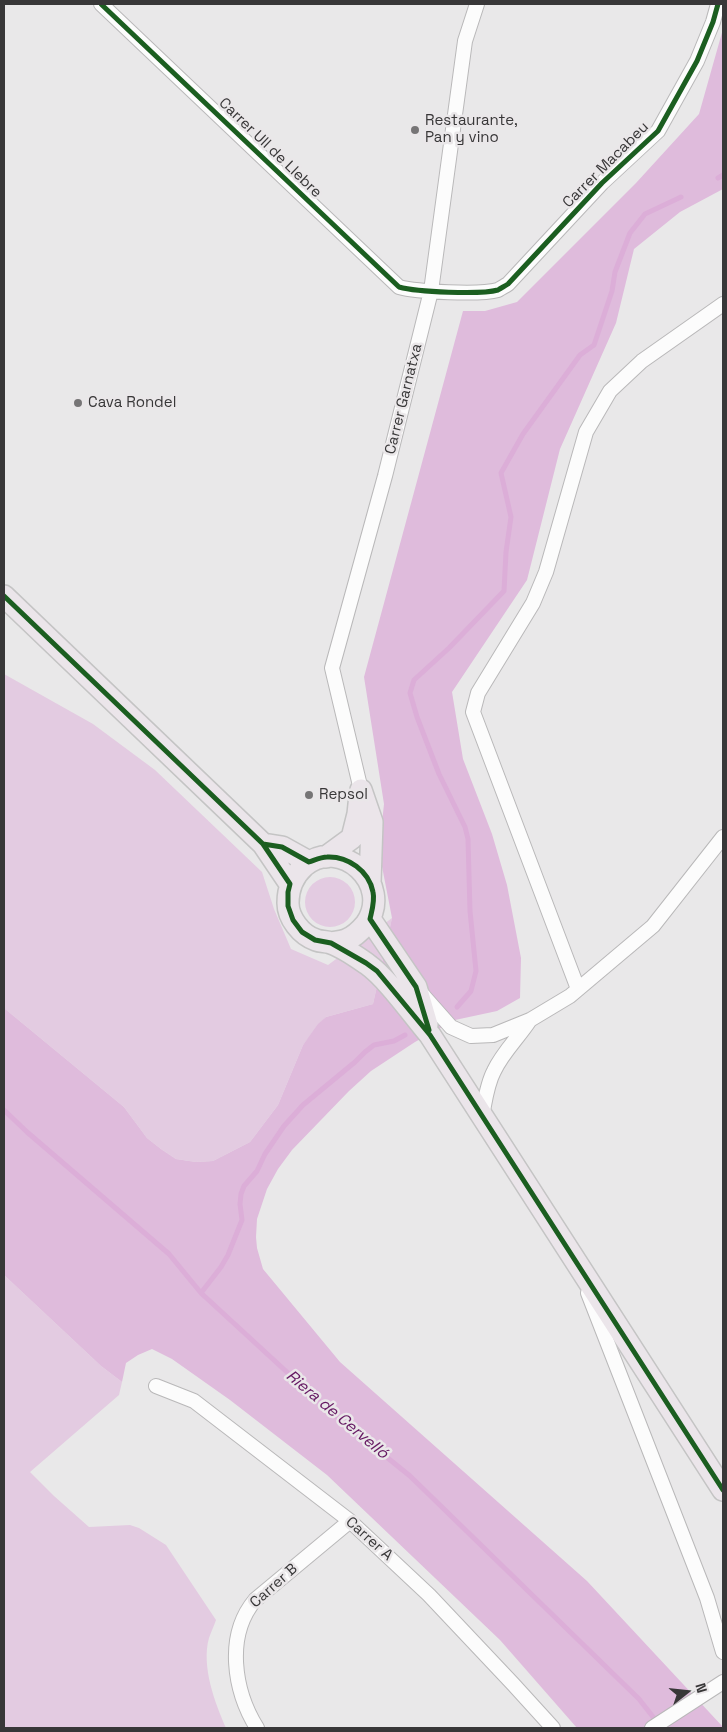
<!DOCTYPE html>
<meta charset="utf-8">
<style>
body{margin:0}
#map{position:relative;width:727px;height:1732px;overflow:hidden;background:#e9e8e9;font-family:"Space Grotesk",sans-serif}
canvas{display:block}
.frame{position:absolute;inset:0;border:5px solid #383738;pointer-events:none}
.north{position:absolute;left:662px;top:1667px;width:50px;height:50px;-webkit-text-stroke:4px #eae7e9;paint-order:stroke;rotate:74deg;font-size:14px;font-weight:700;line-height:20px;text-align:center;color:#383738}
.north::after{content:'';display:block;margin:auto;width:18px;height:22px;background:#383738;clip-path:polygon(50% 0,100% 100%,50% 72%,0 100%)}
</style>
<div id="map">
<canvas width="727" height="1732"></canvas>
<div class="frame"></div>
<div class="north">N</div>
</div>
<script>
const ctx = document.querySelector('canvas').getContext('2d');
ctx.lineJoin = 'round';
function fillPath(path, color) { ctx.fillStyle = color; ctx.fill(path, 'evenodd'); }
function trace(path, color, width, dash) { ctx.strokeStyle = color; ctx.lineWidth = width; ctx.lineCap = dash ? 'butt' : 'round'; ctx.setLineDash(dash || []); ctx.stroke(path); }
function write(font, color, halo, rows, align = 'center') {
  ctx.font = font + ' "Space Grotesk",sans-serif'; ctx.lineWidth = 5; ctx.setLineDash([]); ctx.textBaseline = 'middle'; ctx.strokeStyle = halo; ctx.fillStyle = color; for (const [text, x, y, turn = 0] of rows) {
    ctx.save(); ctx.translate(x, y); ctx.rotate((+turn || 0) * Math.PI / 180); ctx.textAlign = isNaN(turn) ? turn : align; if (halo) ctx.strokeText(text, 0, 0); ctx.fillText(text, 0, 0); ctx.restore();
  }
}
fillPath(new Path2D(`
 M 4,674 L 93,724 L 155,770 L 262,872 L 274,909 L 291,949 L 328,965 L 392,918 L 373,1004 L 326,1017 L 303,1045 L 278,1105 L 250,1142 L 213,1161 L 196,1162 L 176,1159 L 161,1149 L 147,1138 L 124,1107 L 4,1008 Z
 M305 902a25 25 0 1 1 50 0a25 25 0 1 1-50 0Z
 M 4,1275 L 101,1366 L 122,1382 L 119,1395 L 30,1472 L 54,1496 L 89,1527 L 130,1525 L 139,1528 L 166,1545 L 216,1620 C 214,1626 211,1632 209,1638 C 201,1666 215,1703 226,1728 L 4,1728 Z`), '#e3cbe1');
fillPath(new Path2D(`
 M 723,29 L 723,189 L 680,212 L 634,249 L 616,323 L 560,449 L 527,580 L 452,692 L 463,759 L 492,834 L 507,885 L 521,958 L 520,998 L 497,1011 L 455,1020 L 415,1042 L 371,1071 L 349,1091 L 292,1150 L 278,1169 L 267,1189 L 257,1219 L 256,1237 L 257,1248 L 263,1269 L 340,1362 L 587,1581 L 723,1727 L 723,1728 L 577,1728 L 500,1640 L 327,1475 L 230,1400 L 172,1359 L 152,1349 L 138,1355 L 126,1363 L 122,1382 L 101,1366 L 4,1275 L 4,1008 L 124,1107 L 147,1138 L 161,1149 L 176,1159 L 196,1162 L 213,1161 L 250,1142 L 278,1105 L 303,1045 L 318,1024 L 326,1017 L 373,1004 L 392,918 L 379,851 L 384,804 L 364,677 L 463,311 L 485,311 L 517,302 L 636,183 L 699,114 Z`), '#dfbbdc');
trace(new Path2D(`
 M 718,178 L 723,175
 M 457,1007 L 471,991 L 476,971 L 470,911 L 468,839 L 465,827 L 439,774 L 417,717 L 410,693 L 414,680 L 449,648 L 504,591 L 506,552 L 511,517 L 501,473 L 523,434 L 580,355 L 594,345 L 612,291 L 615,272 L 630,233 L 645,214 L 681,197
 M 4,1110 L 27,1132 L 169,1254 L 201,1293 L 327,1409 L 410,1476 L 639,1699 L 657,1722
 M 201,1293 L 221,1267 L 228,1255 L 242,1220 L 240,1204 L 241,1194 L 244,1186 L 257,1171 L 265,1154 L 284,1126 L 303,1105 L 355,1062 L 365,1052 L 374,1045 L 394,1041 L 405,1035`), '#dcaed8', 5);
const minor = new Path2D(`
 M 101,4 L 399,287 C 417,292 480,295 498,290 C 501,288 505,286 508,284 L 602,183 L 658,131 L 697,61 L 713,22 L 718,4
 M 361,790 L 332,668 L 385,476 L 431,291 L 465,41 L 477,4
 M 578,989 L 473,712 L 478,693 L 533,603 L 546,572 L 586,432 L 610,391 L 642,361 L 723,304
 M 421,993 L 451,1027 L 471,1036 L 493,1035 L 530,1020 L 570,996 L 653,926 L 723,837
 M 482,1116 C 485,1101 487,1084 494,1071 C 503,1052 519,1037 530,1020
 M 588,1293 L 707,1598 L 723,1652
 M 156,1386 L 194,1401 L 350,1521 L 429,1595 L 513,1684 L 553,1728
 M 257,1728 C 234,1691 225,1636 255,1600 L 350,1521
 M 652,1728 L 723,1682`);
const primary = new Path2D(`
 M 4,596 L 263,844 L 290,884
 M 361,790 L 372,822 L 370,883
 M 263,844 L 282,847 L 309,862
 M 326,857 L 352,838 L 358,814 L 360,795
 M 370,919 L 416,987 L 427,1025
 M 331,943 C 336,942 341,942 346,940 C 354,937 361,930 366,924 C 394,884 340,835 304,866 C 293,876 288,888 288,903 C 288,918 301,935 316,940 C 321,942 326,941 331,943 C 343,947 357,957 367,964 C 388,979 412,1014 430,1035 L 723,1490`);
trace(minor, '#b9b8b9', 16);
trace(primary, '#c4c4c4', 24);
trace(minor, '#fcfcfc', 14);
trace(primary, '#ebe5ea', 21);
trace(new Path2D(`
 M 101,4 L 399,287 C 417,292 480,295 498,290 C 501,288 505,286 508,284 L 602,183 L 658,131 L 697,61 L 713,22 L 718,4
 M 4,596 L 263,844 L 290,884 L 288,892 L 288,906 L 293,920 L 302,932 L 315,940 L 331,943 L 366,963 L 377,971 L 430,1035 L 723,1490
 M 263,844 L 282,847 L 309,862 C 315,860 321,857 327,857 C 348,856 369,871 373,892 C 375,901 372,910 370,919 L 416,987 L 429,1030`), '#1b5e20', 5);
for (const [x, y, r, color] of [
 [415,130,5,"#767576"],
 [78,403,5,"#767576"],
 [309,795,5,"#767576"]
]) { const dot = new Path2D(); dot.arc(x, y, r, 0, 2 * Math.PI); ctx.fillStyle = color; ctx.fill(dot); trace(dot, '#eae7e9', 2); }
write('15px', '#383738', '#eae7e9', [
 ["Restaurante,",425,121],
 ["Pan y vino",425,138],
 ["Cava Rondel",88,403],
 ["Repsol",319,795]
], 'left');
write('15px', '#383738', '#eae7e9', [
 ["Carrer Ull de Llebre",270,148,44],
 ["Carrer Macabeu",606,165,-45],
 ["Carrer Garnatxa",404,399,-76],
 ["Carrer A",369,1539,42],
 ["Carrer B",274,1586,-42]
]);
write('italic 16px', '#651862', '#eae7e9', [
 ["Riera de Cervelló",337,1415,40]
]);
</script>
